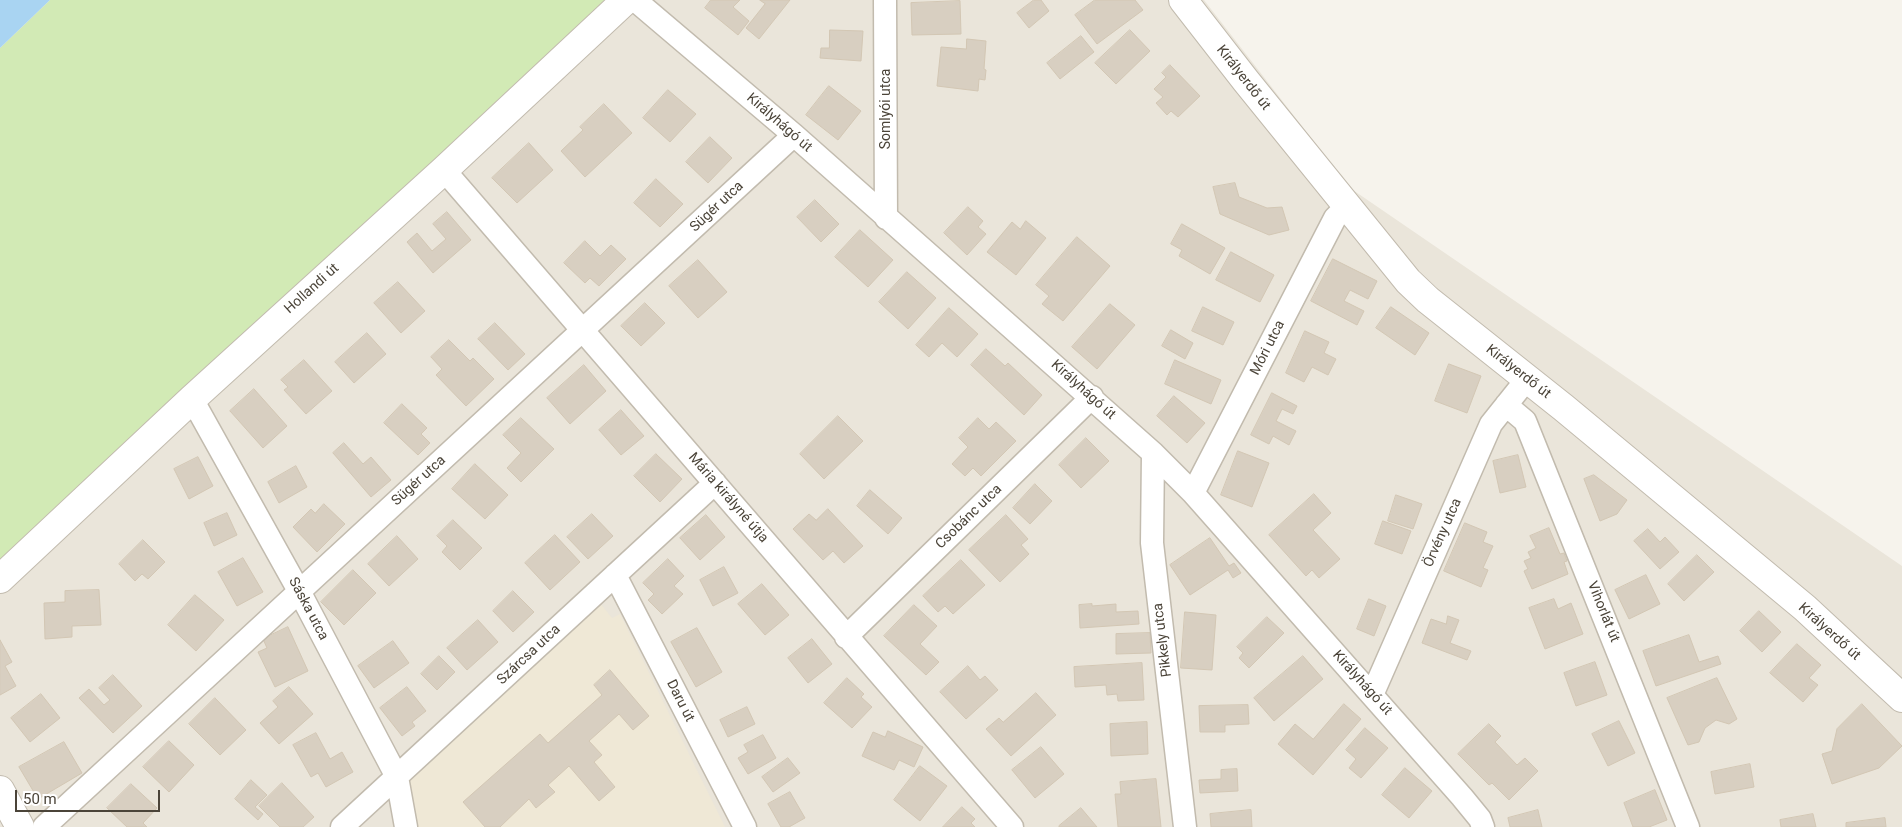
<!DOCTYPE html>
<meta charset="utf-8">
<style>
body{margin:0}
#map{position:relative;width:1902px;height:827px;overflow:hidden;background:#f6f3ec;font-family:Roboto,sans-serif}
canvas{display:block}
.scale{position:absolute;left:15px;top:790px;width:145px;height:22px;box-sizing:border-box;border:2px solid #4b4439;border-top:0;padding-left:6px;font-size:15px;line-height:18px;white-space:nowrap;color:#4b4439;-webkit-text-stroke:4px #fff;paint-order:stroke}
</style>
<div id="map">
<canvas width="1902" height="827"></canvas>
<div class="scale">50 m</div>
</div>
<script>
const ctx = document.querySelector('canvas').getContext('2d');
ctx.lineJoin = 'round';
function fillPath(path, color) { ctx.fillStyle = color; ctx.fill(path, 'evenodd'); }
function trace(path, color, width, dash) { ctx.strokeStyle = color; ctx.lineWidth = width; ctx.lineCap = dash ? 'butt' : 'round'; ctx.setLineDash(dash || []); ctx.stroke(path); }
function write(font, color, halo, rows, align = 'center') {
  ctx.font = font + ' Roboto,sans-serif'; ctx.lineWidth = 4; ctx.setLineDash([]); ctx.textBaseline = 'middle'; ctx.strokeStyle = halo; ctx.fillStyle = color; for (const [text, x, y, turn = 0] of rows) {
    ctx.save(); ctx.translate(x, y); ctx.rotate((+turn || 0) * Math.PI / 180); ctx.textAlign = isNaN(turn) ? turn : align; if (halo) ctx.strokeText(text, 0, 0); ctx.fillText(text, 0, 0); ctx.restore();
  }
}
fillPath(new Path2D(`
 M 626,0 L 1204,0 L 1350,188 L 1902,566 L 1902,827 L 0,827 L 0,584 Z`), '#eae5da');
fillPath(new Path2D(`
 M 596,598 L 612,618 L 620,614 L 725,827 L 415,827 L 405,775 Z`), '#efe8d6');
fillPath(new Path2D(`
 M 50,0 L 626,0 L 0,584 L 0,48 Z`), '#d2eab5');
fillPath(new Path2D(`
 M 0,0 L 50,0 L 0,48 Z`), '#a9d4f2');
const building = new Path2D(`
 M 711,0 L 740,0 L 733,7 L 749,21 L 738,35 L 705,8 Z
 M 760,0 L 790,0 L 759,39 L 746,28 L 765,4 Z
 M 1034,0 L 1041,0 L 1049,11 L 1029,28 L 1017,13 Z
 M 1095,0 L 1135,0 L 1143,10 L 1097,44 L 1075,15 Z
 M 960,1 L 961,34 L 912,35 L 911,3 Z
 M 830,30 L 863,31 L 861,61 L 820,58 L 821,48 L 829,48 Z
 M 1130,30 L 1150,51 L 1116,84 L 1095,63 Z
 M 1081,36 L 1094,52 L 1060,79 L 1047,63 Z
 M 967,39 L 986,41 L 984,69 L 986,70 L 985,80 L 979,79 L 978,91 L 937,86 L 941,47 L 966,49 Z
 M 1170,65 L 1200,96 L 1178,117 L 1171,111 L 1167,115 L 1156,103 L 1163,97 L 1154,89 L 1166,77 L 1162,73 Z
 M 829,86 L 861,111 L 838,140 L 806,115 Z
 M 668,90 L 696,114 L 670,142 L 643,118 Z
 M 604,104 L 632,133 L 585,177 L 561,151 L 583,130 L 580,127 Z
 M 710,137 L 732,158 L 708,183 L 686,162 Z
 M 529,143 L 553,170 L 517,203 L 492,178 Z
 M 656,179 L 683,204 L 660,227 L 634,203 Z
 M 1235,183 L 1239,197 L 1267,208 L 1282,207 L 1289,230 L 1269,235 L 1220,214 L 1213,187 Z
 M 815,200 L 839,224 L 821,242 L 797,217 Z
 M 968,207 L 983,221 L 978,227 L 986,234 L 967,255 L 944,233 Z
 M 447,212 L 471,240 L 433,273 L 407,242 L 417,233 L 432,251 L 446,239 L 433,224 Z
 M 1026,221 L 1046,238 L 1016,275 L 987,252 L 1012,222 L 1020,229 Z
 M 1182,224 L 1225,248 L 1210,274 L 1179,256 L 1182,250 L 1171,244 Z
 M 860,230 L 893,260 L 868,287 L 835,257 Z
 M 1077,237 L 1110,266 L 1063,321 L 1042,304 L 1049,296 L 1036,285 Z
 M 585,241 L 600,256 L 611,245 L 626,259 L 599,286 L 590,278 L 585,283 L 564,263 Z
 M 1231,252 L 1274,275 L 1260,302 L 1216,280 Z
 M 1333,259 L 1377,281 L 1368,299 L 1350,290 L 1344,301 L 1364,311 L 1357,325 L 1311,301 Z
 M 698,260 L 727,292 L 698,318 L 669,286 Z
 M 907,272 L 936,298 L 908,329 L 879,302 Z
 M 398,282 L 425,311 L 401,333 L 374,303 Z
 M 645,303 L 665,323 L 641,346 L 621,326 Z
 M 1110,304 L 1135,325 L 1097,369 L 1072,347 Z
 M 1203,307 L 1234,322 L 1223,345 L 1192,331 Z
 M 1391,307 L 1429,333 L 1415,355 L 1376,328 Z
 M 949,308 L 978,334 L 957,357 L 942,343 L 929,357 L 916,345 Z
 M 495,323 L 525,354 L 508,370 L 478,339 Z
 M 1171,330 L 1193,343 L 1185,359 L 1162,346 Z
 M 1305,331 L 1329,342 L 1324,353 L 1336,359 L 1328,375 L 1312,367 L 1304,382 L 1286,373 Z
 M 367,333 L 386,354 L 354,383 L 335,362 Z
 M 449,340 L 470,361 L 473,358 L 494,379 L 466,406 L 436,375 L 442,369 L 431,357 Z
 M 986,349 L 1005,366 L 1008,363 L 1042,395 L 1024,415 L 971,365 Z
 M 304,360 L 332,391 L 306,414 L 284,390 L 288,387 L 281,380 Z
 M 1175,360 L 1221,380 L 1211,404 L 1165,384 Z
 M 1449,364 L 1481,376 L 1467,413 L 1435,401 Z
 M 584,365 L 606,391 L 570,424 L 547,398 Z
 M 254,389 L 287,426 L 263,448 L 230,411 Z
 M 1272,393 L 1297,406 L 1293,414 L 1282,409 L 1276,421 L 1296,431 L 1289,445 L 1273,436 L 1269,444 L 1251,435 Z
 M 1174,396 L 1205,423 L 1187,443 L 1157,416 Z
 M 402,404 L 427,428 L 421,434 L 430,443 L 418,455 L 384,423 Z
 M 621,410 L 644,436 L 621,455 L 599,430 Z
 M 838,416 L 863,441 L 824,479 L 800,454 Z
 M 521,418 L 554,449 L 521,482 L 507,468 L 521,453 L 503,435 Z
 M 978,418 L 989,429 L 996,422 L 1016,441 L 981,476 L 973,468 L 965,476 L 952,464 L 968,447 L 959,438 Z
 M 1086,438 L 1109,461 L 1081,488 L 1059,465 Z
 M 344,443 L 363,464 L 371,457 L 391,480 L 371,497 L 333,453 Z
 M 1238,451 L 1269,463 L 1252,507 L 1221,495 Z
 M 656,454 L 682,479 L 660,502 L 634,476 Z
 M 1518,455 L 1526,487 L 1500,493 L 1493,461 Z
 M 198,457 L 213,486 L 189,499 L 174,469 Z
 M 475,464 L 508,495 L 485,519 L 452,489 Z
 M 296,466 L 307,487 L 279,503 L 268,482 Z
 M 1594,475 L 1627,500 L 1617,514 L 1600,521 L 1584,479 Z
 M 1035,484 L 1052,501 L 1030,524 L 1013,508 Z
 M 870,490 L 902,518 L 888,534 L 857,506 Z
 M 1314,494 L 1331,513 L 1313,530 L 1340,559 L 1319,578 L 1312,570 L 1306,576 L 1269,535 Z
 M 1396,495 L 1422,504 L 1413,529 L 1388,521 Z
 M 324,504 L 345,524 L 317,552 L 293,527 L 311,509 L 315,513 Z
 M 828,509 L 863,546 L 844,563 L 833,551 L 823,560 L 793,529 L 809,514 L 816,520 Z
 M 227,513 L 237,535 L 214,546 L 204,523 Z
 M 592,514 L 613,536 L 588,559 L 567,537 Z
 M 706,515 L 725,537 L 700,560 L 680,538 Z
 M 1006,515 L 1028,539 L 1021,545 L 1029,554 L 1000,582 L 969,550 Z
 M 453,520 L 482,548 L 460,570 L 442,552 L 447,546 L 437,536 Z
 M 1383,521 L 1411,531 L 1402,554 L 1375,544 Z
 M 1465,523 L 1487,532 L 1483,542 L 1493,546 L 1483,568 L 1488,570 L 1481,587 L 1444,571 Z
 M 1549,528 L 1560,554 L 1564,553 L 1567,561 L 1564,562 L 1568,574 L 1532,589 L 1524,571 L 1528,569 L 1524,561 L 1531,558 L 1528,552 L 1536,548 L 1530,536 Z
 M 1648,529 L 1660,542 L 1665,537 L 1679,552 L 1660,569 L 1634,541 Z
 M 555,535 L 580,562 L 550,590 L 525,563 Z
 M 397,536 L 418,559 L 389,586 L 368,564 Z
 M 1210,538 L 1229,566 L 1234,563 L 1241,573 L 1233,578 L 1228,570 L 1190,595 L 1170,565 Z
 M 143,540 L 165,562 L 148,579 L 142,574 L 135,581 L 119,564 Z
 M 1697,555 L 1714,572 L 1684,601 L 1668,584 Z
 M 243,558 L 263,592 L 237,606 L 218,572 Z
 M 668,559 L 684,576 L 674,586 L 683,594 L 662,614 L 648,600 L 654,594 L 643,583 Z
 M 961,560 L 985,585 L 953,614 L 945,606 L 938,612 L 923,596 Z
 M 724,567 L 738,593 L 713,606 L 700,580 Z
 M 353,570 L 376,593 L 344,625 L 321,602 Z
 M 1646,575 L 1660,604 L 1629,619 L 1615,590 Z
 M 762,584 L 789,615 L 765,635 L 738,604 Z
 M 99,590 L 101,625 L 72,626 L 72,637 L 45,639 L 44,603 L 65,602 L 65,591 Z
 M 513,591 L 534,612 L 513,632 L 493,611 Z
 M 195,595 L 224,620 L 196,651 L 168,625 Z
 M 1369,599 L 1386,606 L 1374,636 L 1357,629 Z
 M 1554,599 L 1558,609 L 1571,603 L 1583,634 L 1545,649 L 1529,608 Z
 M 1092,604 L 1092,606 L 1116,604 L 1116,612 L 1138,611 L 1139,624 L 1080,628 L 1079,605 Z
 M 914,605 L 937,626 L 920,644 L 939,662 L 926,675 L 884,636 Z
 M 1759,611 L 1781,632 L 1762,652 L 1740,631 Z
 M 1185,612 L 1216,615 L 1212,670 L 1181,668 Z
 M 1448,616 L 1459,620 L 1450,643 L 1471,651 L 1467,660 L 1422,643 L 1431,619 L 1446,624 Z
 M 1267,617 L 1284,633 L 1249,668 L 1239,658 L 1243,653 L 1237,647 Z
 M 478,620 L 498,642 L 467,670 L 447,648 Z
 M 288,627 L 308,671 L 275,687 L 258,652 L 267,648 L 263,639 Z
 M 697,628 L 722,672 L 696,687 L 671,642 Z
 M 1150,633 L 1151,653 L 1116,654 L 1116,634 Z
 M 1689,635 L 1699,662 L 1718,656 L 1721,664 L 1656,686 L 1643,651 Z
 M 812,639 L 832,664 L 808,683 L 788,658 Z
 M 0,640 L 12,662 L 5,666 L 16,686 L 0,695 Z
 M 393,641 L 409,663 L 374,688 L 358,666 Z
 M 1797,644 L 1821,665 L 1809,678 L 1818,685 L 1803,702 L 1770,673 Z
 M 439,656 L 455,672 L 437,690 L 421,674 Z
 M 1303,656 L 1323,679 L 1274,721 L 1254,698 Z
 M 1595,662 L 1607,695 L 1576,706 L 1564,673 Z
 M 1142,663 L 1144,700 L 1118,701 L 1117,694 L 1107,695 L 1106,685 L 1075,687 L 1074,667 Z
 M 968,666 L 980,680 L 985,676 L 998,690 L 966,719 L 940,692 Z
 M 610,670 L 649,716 L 633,730 L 619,714 L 589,741 L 602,755 L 594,762 L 615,787 L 599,801 L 569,766 L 548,785 L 555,792 L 536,808 L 529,799 L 500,827 L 485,827 L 463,802 L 540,734 L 548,743 L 602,695 L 594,685 Z
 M 113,675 L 142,706 L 113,733 L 79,698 L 89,689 L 104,705 L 110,700 L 99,688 Z
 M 847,678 L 864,694 L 861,697 L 872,707 L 852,728 L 824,703 Z
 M 1717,678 L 1737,719 L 1729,724 L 1716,720 L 1705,728 L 1699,742 L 1688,745 L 1667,698 Z
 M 289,687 L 313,714 L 279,744 L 260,723 L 278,707 L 273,701 Z
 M 407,687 L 426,711 L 412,722 L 415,726 L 402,736 L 380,708 Z
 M 1036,693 L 1056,715 L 1011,756 L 986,729 L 999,718 L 1003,722 Z
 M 41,694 L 60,718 L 30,742 L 11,718 Z
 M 215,698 L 246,730 L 220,755 L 189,724 Z
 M 1344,704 L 1361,719 L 1313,775 L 1278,744 L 1295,724 L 1313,739 Z
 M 1862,704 L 1902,746 L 1879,768 L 1832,784 L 1822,754 L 1832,751 L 1837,729 Z
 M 1248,705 L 1249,724 L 1225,725 L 1225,732 L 1200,732 L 1199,706 Z
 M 747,707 L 755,724 L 728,737 L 720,720 Z
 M 1619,721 L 1635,753 L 1608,766 L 1592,734 Z
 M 1147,722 L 1148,754 L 1111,756 L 1110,724 Z
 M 1489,724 L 1501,736 L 1495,742 L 1517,765 L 1525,758 L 1538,771 L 1509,800 L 1492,783 L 1489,785 L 1458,754 Z
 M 1365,728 L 1388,748 L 1361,778 L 1349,768 L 1356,759 L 1346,750 Z
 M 888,731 L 923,747 L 914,767 L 899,760 L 894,770 L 862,756 L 873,732 L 885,737 Z
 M 316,733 L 330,759 L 342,752 L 353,772 L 326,787 L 318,773 L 311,777 L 293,745 Z
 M 763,735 L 776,758 L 748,774 L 738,758 L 748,752 L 744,745 Z
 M 169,741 L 194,765 L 169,792 L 143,767 Z
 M 64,742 L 82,773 L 38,799 L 19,767 Z
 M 1041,747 L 1064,774 L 1035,798 L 1012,770 Z
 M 788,758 L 800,773 L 773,792 L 762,777 Z
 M 1750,764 L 1754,787 L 1715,794 L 1711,772 Z
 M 920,766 L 947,786 L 920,821 L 894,800 Z
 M 1405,768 L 1432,791 L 1409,818 L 1382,795 Z
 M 1237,769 L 1238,791 L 1200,793 L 1199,780 L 1221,779 L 1221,770 Z
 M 1156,779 L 1161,827 L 1118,827 L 1115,794 L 1121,794 L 1120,782 Z
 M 251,780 L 267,795 L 255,807 L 263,814 L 258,820 L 235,799 Z
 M 282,783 L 314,817 L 303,827 L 280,827 L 259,806 Z
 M 131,784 L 157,808 L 143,823 L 147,827 L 127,827 L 107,808 Z
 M 1655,790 L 1667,820 L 1649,827 L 1633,827 L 1624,803 Z
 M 790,792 L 805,818 L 789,827 L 781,827 L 768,804 Z
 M 962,807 L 975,819 L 971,823 L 975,827 L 943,827 Z
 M 1081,808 L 1097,827 L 1059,827 L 1059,826 Z
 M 1251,810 L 1252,827 L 1211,827 L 1210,814 Z
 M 1538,810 L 1542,827 L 1510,827 L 1508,818 Z
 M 1813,814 L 1816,827 L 1781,827 L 1780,820 Z
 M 1885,818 L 1886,827 L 1846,827 L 1846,823 Z`);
fillPath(building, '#d8cfc1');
trace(building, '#d3c7b4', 1);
const minor = new Path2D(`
 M 635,0 L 794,135 L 1153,453 L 1193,493 L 1462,797 L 1480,819 L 1483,827
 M 885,0 L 886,218
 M 444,170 L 1012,827
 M 192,399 L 299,591 L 397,777 L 406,827
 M 1506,405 L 1525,421 L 1688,827
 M 1153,453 L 1152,543 L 1185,827
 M 1193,493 L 1335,218 L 1347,206
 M 615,575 L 745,827
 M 846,637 L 1092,397
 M 1372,695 L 1491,424 L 1527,379
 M 44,827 C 294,596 546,367 794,135
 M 342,827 L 715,483`);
const tertiary = new Path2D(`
 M 1183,0 L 1246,81 L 1408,281 L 1428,300 L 1564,408 L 1805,608 L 1902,698
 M 0,579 L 192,399 L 444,170 L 626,0
 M 0,790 L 20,827`);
trace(minor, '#c2bbae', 25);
trace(tertiary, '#c2bbae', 30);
trace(minor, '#fff', 22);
trace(tertiary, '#fff', 28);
write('14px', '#4b4439', '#fff', [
 ["Királyerdő út",1243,78,52],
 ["Somlyói utca",886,109,-90],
 ["Királyhágó út",779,123,41],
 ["Sügér utca",717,207,-43],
 ["Hollandi út",312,289,-42],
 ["Móri utca",1268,348,-63],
 ["Királyerdő út",1518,372,38],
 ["Királyhágó út",1083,390,42],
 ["Sügér utca",419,481,-42],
 ["Mária királyné útja",728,498,49],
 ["Csobánc utca",969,517,-44],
 ["Örvény utca",1443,533,-66],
 ["Sáska utca",308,609,62],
 ["Vihorlát út",1603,612,68],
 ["Királyerdő út",1829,632,42],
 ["Pikkely utca",1163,640,-97],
 ["Szárcsa utca",529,655,-43],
 ["Királyhágó út",1362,683,48],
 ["Daru út",680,701,63]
]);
</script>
